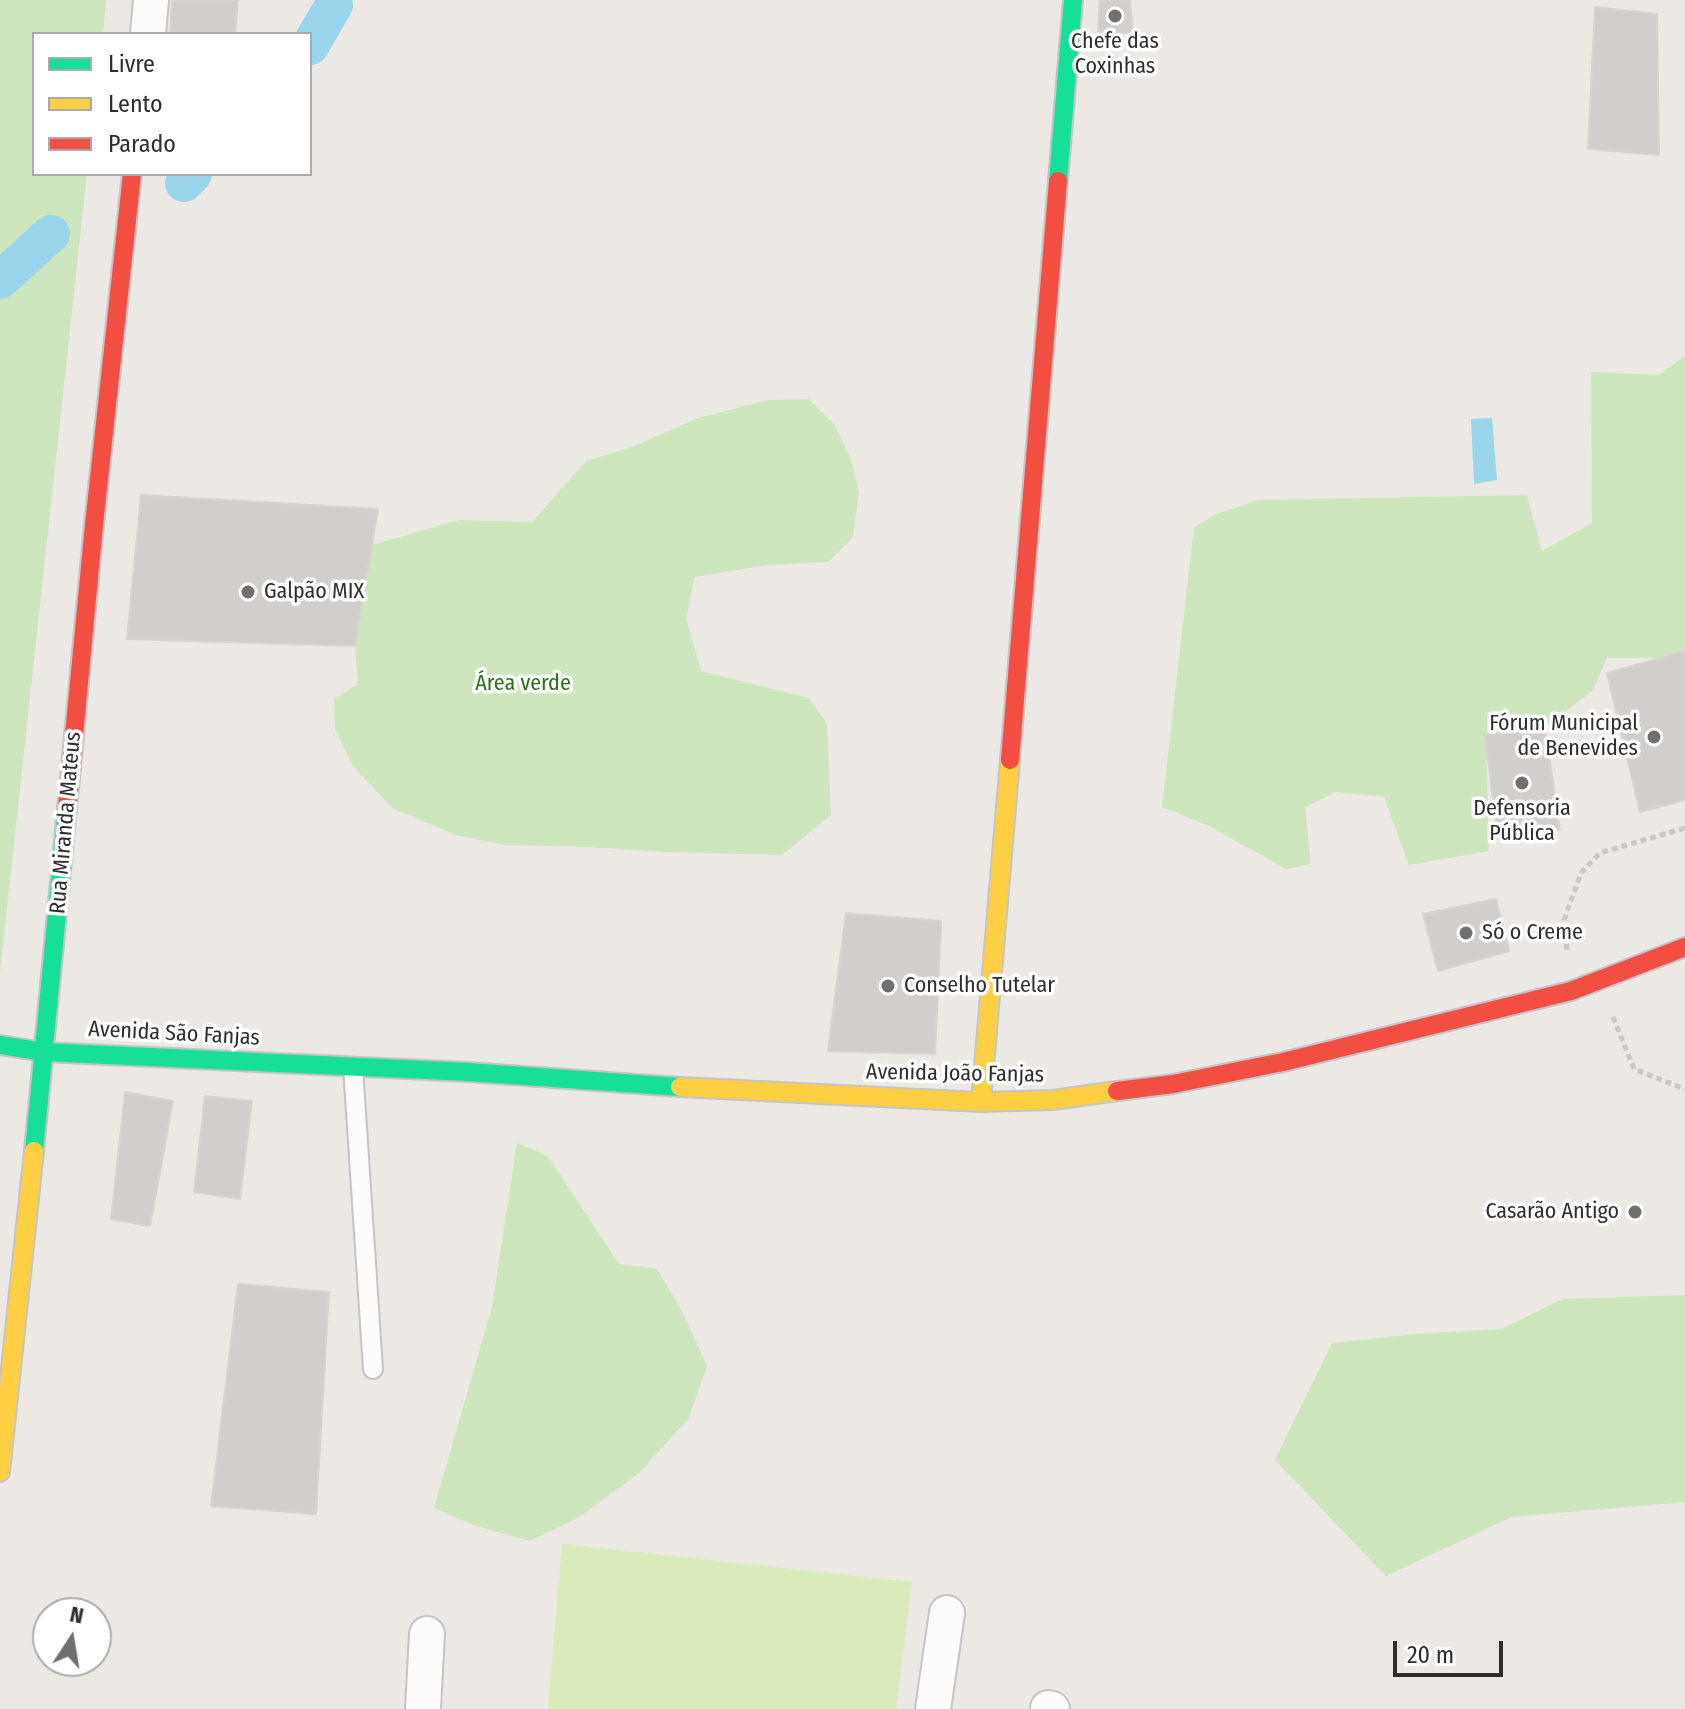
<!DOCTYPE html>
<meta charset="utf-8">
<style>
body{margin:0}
#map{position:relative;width:1685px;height:1709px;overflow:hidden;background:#ece8e4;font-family:"Fira Sans Condensed",sans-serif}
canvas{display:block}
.legend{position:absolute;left:32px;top:32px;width:280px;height:144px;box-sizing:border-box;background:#fff;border:2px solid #ababab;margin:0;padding:10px 14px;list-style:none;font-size:24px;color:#2e2e2e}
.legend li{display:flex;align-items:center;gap:16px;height:40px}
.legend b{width:40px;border:2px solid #ababab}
.north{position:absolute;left:32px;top:1597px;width:80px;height:80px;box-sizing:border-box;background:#fff;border:2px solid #ababab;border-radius:50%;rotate:12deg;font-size:22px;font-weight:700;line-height:32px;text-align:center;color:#2e2e2e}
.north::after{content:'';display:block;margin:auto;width:28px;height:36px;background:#706f6e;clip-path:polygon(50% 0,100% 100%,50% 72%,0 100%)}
.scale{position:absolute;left:1393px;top:1641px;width:110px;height:36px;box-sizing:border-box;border:4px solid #2e2e2e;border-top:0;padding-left:10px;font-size:24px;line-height:28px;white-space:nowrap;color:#2e2e2e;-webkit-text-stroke:6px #fff;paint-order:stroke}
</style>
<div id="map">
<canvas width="1685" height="1709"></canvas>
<ul class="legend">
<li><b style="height:10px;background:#16e098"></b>Livre</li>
<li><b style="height:10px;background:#ffcf43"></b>Lento</li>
<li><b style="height:10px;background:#f24e42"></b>Parado</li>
</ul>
<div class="north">N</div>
<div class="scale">20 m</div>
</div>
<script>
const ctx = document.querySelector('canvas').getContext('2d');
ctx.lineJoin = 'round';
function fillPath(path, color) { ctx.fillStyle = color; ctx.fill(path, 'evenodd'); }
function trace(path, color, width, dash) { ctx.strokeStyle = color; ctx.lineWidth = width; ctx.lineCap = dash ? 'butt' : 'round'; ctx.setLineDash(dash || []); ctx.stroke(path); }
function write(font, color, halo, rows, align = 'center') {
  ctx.font = font + ' "Fira Sans Condensed",sans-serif'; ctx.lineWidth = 7; ctx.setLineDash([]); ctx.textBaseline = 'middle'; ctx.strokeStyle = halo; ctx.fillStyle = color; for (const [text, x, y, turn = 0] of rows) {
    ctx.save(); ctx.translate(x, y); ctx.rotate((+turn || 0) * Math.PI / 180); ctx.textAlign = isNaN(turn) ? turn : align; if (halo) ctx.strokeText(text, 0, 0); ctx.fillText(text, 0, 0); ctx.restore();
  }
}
fillPath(new Path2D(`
 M 0,0 L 106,0 L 103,34 L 34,34 L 34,174 L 87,174 L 0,973 Z
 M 1685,356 L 1685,658 L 1607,658 L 1593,690 L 1545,728 L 1486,735 L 1489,851 L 1409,865 L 1384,797 L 1336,792 L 1305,807 L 1311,864 L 1286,869 L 1209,826 L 1162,807 L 1194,527 L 1217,514 L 1258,500 L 1527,495 L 1542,551 L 1592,523 L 1591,372 L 1658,375 Z
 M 809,399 L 834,424 L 850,457 L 859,492 L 853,537 L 828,562 L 767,565 L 695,577 L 686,618 L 701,671 L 809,698 L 827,724 L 831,815 L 782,855 L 663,852 L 590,847 L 504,845 L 456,835 L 392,808 L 353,766 L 335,729 L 334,699 L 358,684 L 355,646 L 372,545 L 459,520 L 532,522 L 586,461 L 632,447 L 698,418 L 769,400 Z
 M 517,1143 L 548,1156 L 619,1264 L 657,1269 L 682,1311 L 707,1366 L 689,1418 L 638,1474 L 578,1518 L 530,1541 L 476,1526 L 434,1508 L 492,1307 Z
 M 1685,1295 L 1685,1502 L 1512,1517 L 1386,1576 L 1275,1460 L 1332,1343 L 1415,1334 L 1501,1329 L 1563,1299 Z`), '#cee6be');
fillPath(new Path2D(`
 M 562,1544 L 912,1582 L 896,1709 L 548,1709 Z`), '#d9eabb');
fillPath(new Path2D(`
 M 1492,418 L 1497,480 L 1474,484 L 1471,419 Z`), '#99d6ec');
trace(new Path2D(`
 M 310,46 L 334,5
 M 184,183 L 193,174
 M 0,280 L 51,234`), '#99d6ec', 38);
const building = new Path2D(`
 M 172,0 L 238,0 L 235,34 L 170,34 Z
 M 1100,0 L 1130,0 L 1133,33 L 1098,32 Z
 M 1595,7 L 1657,14 L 1659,155 L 1588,149 Z
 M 141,495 L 378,509 L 355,646 L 127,639 Z
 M 1685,651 L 1685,800 L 1640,812 L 1607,673 Z
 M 1545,728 L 1560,830 L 1498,839 L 1485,735 Z
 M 1496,899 L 1509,951 L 1438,971 L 1423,914 Z
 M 846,913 L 941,921 L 935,1054 L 828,1051 Z
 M 125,1092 L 173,1101 L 150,1226 L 111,1219 Z
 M 205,1096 L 252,1101 L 240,1199 L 194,1192 Z
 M 238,1284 L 329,1292 L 316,1514 L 211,1506 Z`);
fillPath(building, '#d1cecb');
trace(building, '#d7d4d0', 2);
const lane = new Path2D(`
 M 353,1067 L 373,1369`);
const street = new Path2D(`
 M 148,34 L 151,0
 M 1048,1708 L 1052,1709
 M 423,1709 L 427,1634
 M 933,1709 L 947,1613`);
const fast = new Path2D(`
 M 1058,181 L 1073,0
 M 0,1045 L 44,1052 L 468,1072 L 680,1087
 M 34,1151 L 67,809`);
const slow = new Path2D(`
 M 680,1087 L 981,1102 L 1053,1100 L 1117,1091
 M 981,1102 L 1010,760
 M 0,1472 L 34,1151`);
const jam = new Path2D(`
 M 1010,760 L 1058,181
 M 67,809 L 94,525 L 132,174
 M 1117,1091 L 1173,1084 L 1283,1062 L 1571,991 L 1685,947`);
trace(lane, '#c5c4c5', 22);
trace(street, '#c5c4c5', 38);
trace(fast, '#c5c4c5', 22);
trace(slow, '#c5c4c5', 22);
trace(jam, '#c5c4c5', 22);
trace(new Path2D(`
 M 1567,950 L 1564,920 L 1581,873 L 1600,853 L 1685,828
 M 1613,1017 L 1634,1069 L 1685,1089`), '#c9c9c8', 5, [6, 4]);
trace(lane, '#fcfcfb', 18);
trace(street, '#fcfcfb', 34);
trace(fast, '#16e098', 18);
trace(slow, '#ffcf43', 18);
trace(jam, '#f24e42', 18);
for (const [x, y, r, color] of [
 [1115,16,8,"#706f6e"],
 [248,592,8,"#706f6e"],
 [1654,737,8,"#706f6e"],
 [1522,783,8,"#706f6e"],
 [1466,933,8,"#706f6e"],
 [888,986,8,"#706f6e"],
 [1635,1212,8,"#706f6e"]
]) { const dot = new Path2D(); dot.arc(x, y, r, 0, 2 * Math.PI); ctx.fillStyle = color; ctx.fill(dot); trace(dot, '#fff', 3); }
write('22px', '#2e2e2e', '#fff', [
 ["Chefe das",1115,42,"center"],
 ["Coxinhas",1115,67,"center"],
 ["Galpão MIX",264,592],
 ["Fórum Municipal",1638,724,"right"],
 ["de Benevides",1638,749,"right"],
 ["Defensoria",1522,809,"center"],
 ["Pública",1522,834,"center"],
 ["Só o Creme",1482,933],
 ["Conselho Tutelar",904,986],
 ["Casarão Antigo",1619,1212,"right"]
], 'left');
write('22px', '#2c6e1b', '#fff', [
 ["Área verde",523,684]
]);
write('22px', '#2e2e2e', '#fff', [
 ["Rua Miranda Mateus",66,823,-85],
 ["Avenida São Fanjas",174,1034,3],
 ["Avenida João Fanjas",955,1074,1]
]);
</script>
